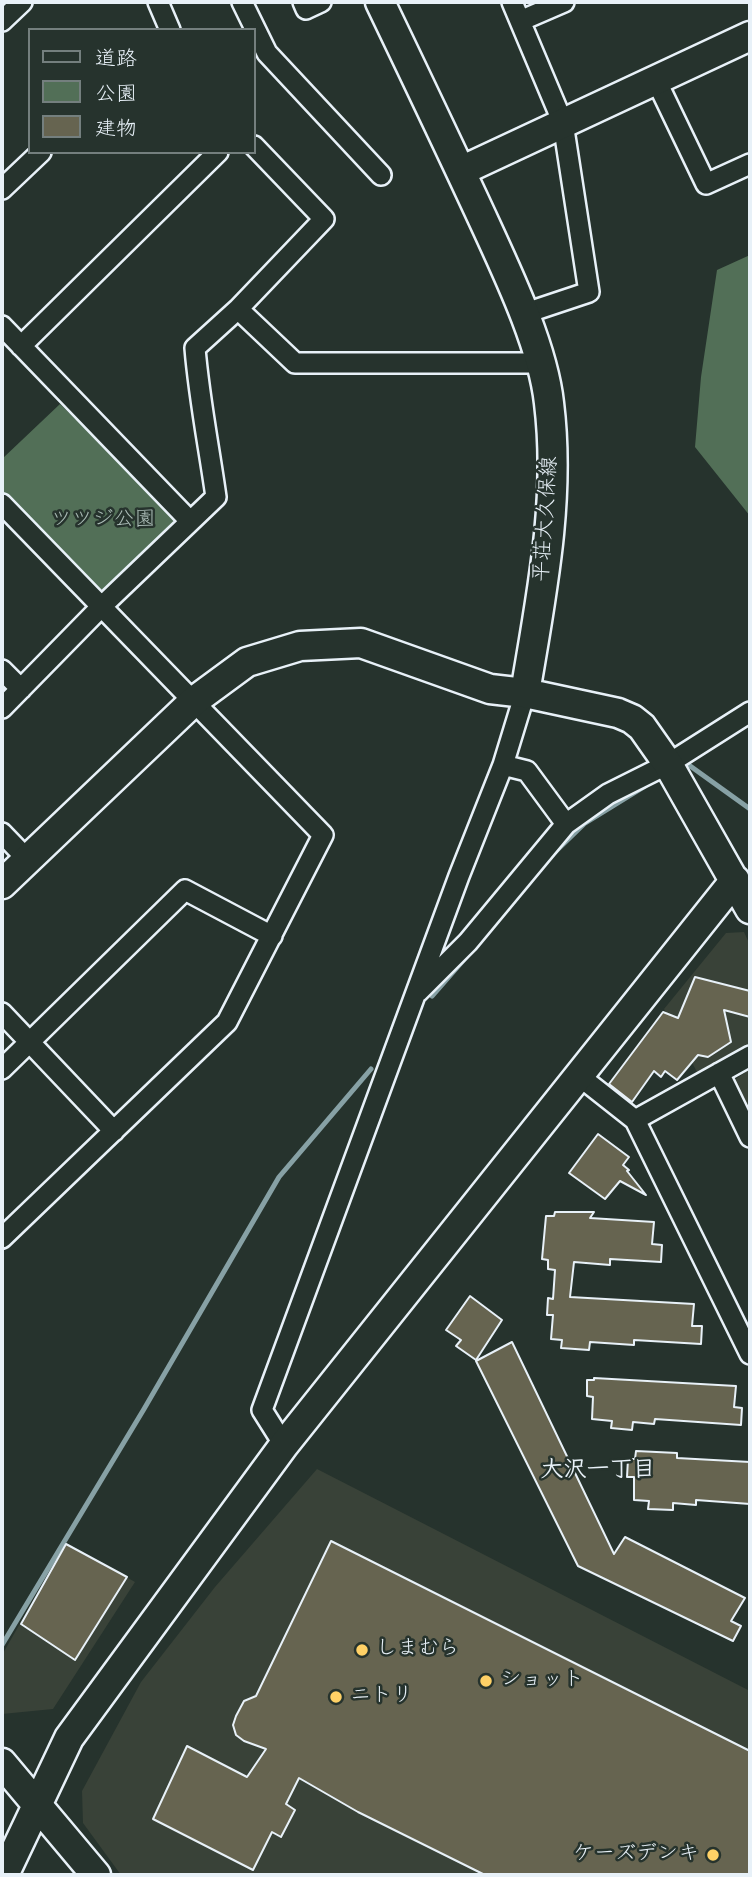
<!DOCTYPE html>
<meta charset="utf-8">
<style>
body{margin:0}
#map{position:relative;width:752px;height:1877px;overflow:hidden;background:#26332d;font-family:"Architects Daughter","Klee One",sans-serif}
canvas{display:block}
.frame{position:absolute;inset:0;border:4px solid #e8f1f8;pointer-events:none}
.legend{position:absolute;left:28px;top:28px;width:228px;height:126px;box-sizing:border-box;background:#26332d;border:2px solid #747f7e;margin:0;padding:9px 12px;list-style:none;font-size:21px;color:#e8f1f8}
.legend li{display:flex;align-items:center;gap:14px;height:35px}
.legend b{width:35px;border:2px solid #747f7e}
</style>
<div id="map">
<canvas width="752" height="1877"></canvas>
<div class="frame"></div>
<ul class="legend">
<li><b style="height:9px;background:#26332d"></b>道路</li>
<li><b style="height:19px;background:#526f57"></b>公園</li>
<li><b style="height:19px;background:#666450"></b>建物</li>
</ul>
</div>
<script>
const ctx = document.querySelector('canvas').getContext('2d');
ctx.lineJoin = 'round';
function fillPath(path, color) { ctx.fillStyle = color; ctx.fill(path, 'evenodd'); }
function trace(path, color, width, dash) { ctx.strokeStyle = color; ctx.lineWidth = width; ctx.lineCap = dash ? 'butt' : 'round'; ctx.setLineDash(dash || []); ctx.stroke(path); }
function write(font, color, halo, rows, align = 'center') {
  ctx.font = font + ' "Architects Daughter","Klee One",sans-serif'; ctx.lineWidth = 5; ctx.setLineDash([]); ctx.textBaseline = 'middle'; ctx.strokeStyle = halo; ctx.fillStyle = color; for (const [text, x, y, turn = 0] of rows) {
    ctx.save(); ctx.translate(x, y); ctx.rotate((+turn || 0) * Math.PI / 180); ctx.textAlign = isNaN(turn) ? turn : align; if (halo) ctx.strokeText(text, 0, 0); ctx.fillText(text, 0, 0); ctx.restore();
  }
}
fillPath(new Path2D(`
 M 744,932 L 750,945 L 750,1044 L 698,1074 L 664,1009 L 726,933 Z
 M 750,1069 L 750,1117 L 733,1081 Z
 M 317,1469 L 750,1691 L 750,1875 L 121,1875 L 83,1823 L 82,1791 L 141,1682 L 215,1587 Z
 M 66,1543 L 135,1582 L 53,1709 L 2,1714 L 2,1655 Z`), '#394238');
fillPath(new Path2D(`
 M 750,255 L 750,516 L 695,447 L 701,377 L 717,270 Z
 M 60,404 L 177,518 L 173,528 L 109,590 L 96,591 L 2,494 L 2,459 Z`), '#526f57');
trace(new Path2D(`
 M 686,763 L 750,809
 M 552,855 L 585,823 L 645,786
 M 432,996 L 467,956
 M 2,1645 L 144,1409 L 279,1177 L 371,1069`), '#87a1a5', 5);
const building = new Path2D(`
 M 695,977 L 750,991 L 750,1017 L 724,1010 L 731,1042 L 708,1057 L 698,1055 L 677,1080 L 665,1071 L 661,1077 L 654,1071 L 632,1102 L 609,1084 L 663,1012 L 678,1018 Z
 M 598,1134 L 629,1157 L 623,1165 L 629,1170 L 627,1171 L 646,1195 L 620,1181 L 605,1199 L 569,1173 Z
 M 555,1212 L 594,1212 L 590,1218 L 654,1222 L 652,1244 L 662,1245 L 661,1262 L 610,1259 L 610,1265 L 574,1262 L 570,1297 L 694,1304 L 692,1326 L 702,1326 L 701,1344 L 634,1340 L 634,1345 L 590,1342 L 589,1350 L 561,1348 L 562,1340 L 551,1339 L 553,1315 L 547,1315 L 548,1298 L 553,1299 L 555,1270 L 548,1269 L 548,1260 L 542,1259 L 546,1216 L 554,1216 Z
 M 470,1296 L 502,1320 L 476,1360 L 456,1346 L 461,1340 L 446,1330 Z
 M 512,1342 L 614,1554 L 625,1537 L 745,1598 L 731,1621 L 741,1626 L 733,1641 L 578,1566 L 476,1361 Z
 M 594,1378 L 736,1386 L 734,1407 L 742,1408 L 741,1425 L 655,1419 L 654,1424 L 633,1422 L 632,1430 L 611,1428 L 612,1421 L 592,1419 L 593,1397 L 587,1396 L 587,1380 L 594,1380 Z
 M 636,1451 L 677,1453 L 677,1458 L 750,1462 L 750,1504 L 696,1500 L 696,1505 L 673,1503 L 673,1510 L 648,1509 L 649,1501 L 634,1500 L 634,1477 L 627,1477 L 628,1459 L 635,1459 Z
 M 331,1541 L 750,1751 L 750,1875 L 485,1875 L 358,1812 L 299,1778 L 286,1804 L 295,1810 L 281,1837 L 272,1832 L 253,1870 L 153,1819 L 187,1746 L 247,1777 L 266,1749 L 244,1741 L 236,1735 L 233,1725 L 236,1716 L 244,1701 L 256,1696 Z
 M 66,1544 L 127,1577 L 75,1660 L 21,1624 Z`);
fillPath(building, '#666450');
trace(building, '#e8f1f8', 2);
const street = new Path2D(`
 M 158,2 L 170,30
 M 242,2 L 267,53 L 381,175
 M 303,2 L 306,9 L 321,2
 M 512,2 L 563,123 L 589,292 L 523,314
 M 2,21 L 22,2
 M 520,21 L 564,2
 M 656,80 L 706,184 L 750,164
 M 2,189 L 41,152
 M 238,309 L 295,363 L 540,363
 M 2,326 L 190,521
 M 21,346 L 218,152
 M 2,504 L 323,835 L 227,1022 L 2,1238
 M 2,670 L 21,689
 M 2,708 L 101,607 L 216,497 C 209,447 199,398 195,348 L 238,309 L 324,219 L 254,146
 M 503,765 L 527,771 L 566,824
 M 2,833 L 28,860
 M 418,992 L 468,942 L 566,824 L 608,794 L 668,764 L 750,712
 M 2,1013 L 114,1131
 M 2,1069 L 185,890 L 272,936
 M 719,1073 L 750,1137
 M 578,1075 L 635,1120 L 750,1354
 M 635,1120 L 750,1056
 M 284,1445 L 262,1410 L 459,876 L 503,765 L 525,693`);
const secondary = new Path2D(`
 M 380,2 C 416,77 452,152 487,228 C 510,278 543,348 549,403 C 561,500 541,597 525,693
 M 461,171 L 750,36
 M 2,884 L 194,701 L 247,662 L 300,646 L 361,643 L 490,689 L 525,693 L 618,713 L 632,719 L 642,727 L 668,764 L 750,909
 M 2,1763 L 96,1875
 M 4,1875 L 69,1738 L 284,1445 L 735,880`);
trace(street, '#e8f1f8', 24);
trace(secondary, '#e8f1f8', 33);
trace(street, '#26332d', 19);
trace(secondary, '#26332d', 28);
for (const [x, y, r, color] of [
 [362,1650,7,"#ffd166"],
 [486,1681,7,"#ffd166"],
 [336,1697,7,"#ffd166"],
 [713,1855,7,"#ffd166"]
]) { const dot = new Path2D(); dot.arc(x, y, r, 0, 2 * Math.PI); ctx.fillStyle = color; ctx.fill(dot); trace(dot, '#26332d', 2.5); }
write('21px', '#e8f1f8', '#26332d', [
 ["平荘大久保線",547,519,-86]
]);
write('21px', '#acbdb8', '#26332d', [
 ["ツツジ公園",103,521]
]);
write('21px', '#e8f1f8', '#26332d', [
 ["しまむら",376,1650],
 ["ショット",500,1681],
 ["ニトリ",350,1697],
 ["ケーズデンキ",699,1855,"right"]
], 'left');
write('bold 23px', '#e8f1f8', '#26332d', [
 ["大沢一丁目",598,1471]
]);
</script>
